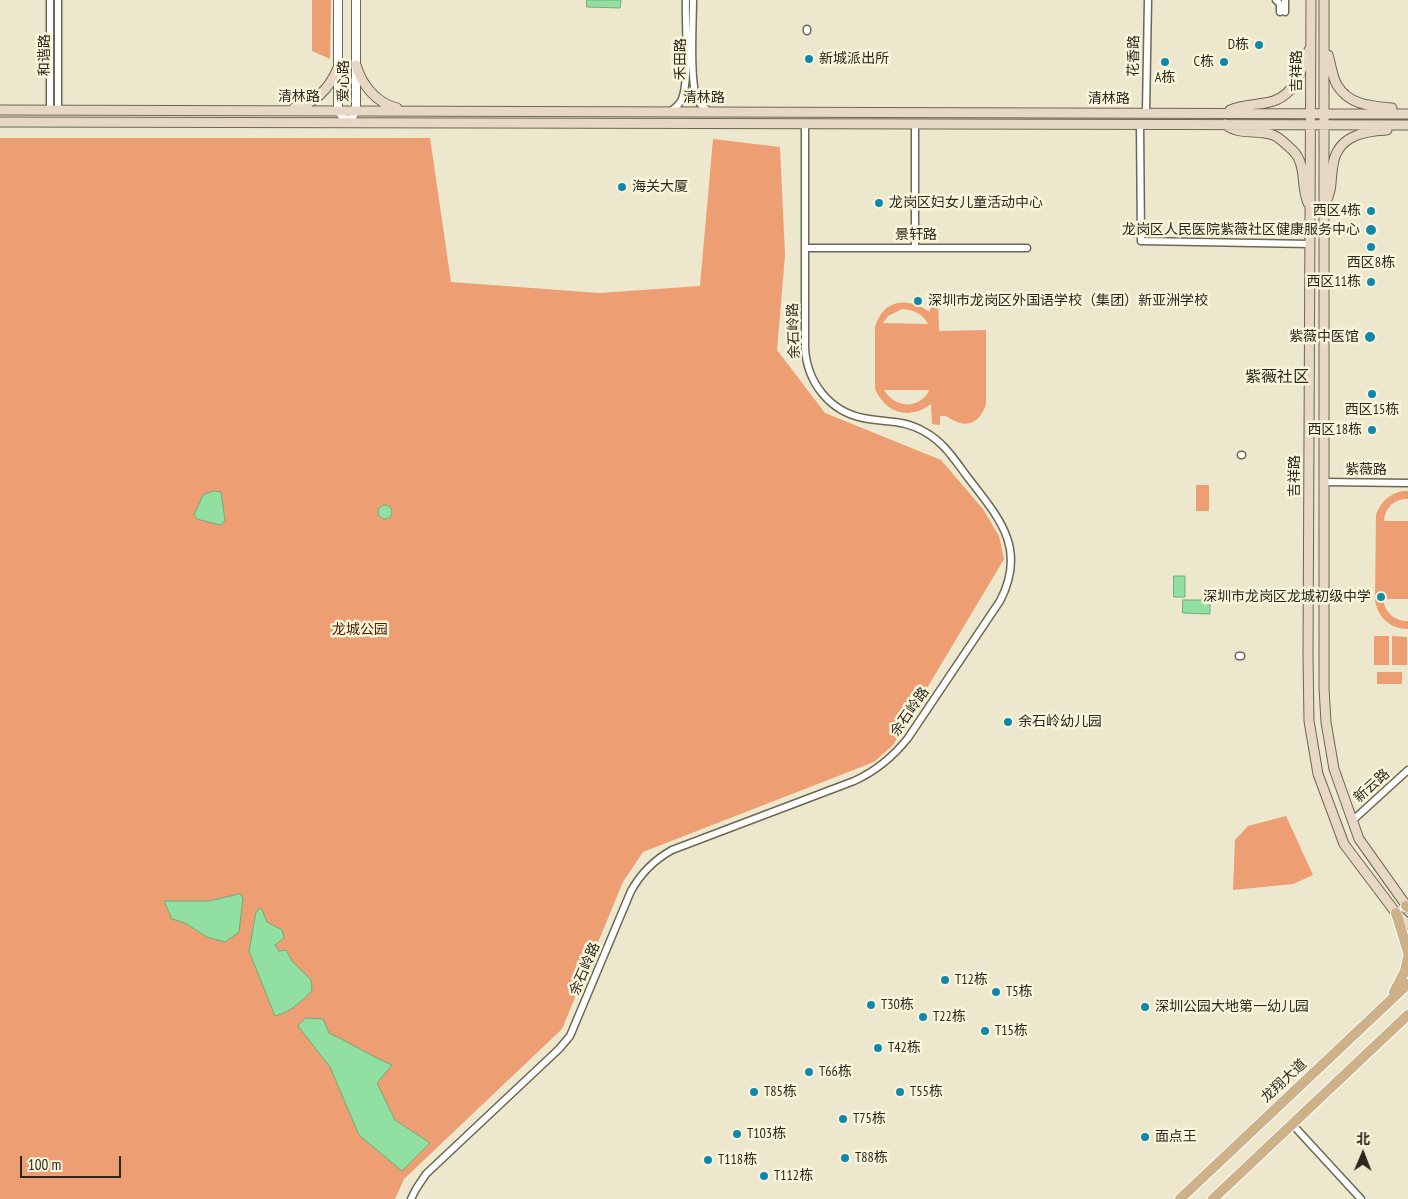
<!DOCTYPE html>
<meta charset="utf-8">
<style>
body{margin:0}
#map{position:relative;width:1408px;height:1199px;overflow:hidden;background:#ece7cd;font-family:"PT Sans Narrow","Noto Sans SC",sans-serif}
canvas{display:block}
.north{position:absolute;left:1338px;top:1129px;width:50px;height:50px;-webkit-text-stroke:4px #f9f5da;paint-order:stroke;rotate:1deg;font-size:14px;font-weight:700;line-height:20px;text-align:center;color:#2b291f}
.north::after{content:'';display:block;margin:auto;width:18px;height:22px;background:#2b291f;clip-path:polygon(50% 0,100% 100%,50% 72%,0 100%)}
.scale{position:absolute;left:20px;top:1156px;width:101px;height:22px;box-sizing:border-box;border:2px solid #2b291f;border-top:0;padding-left:6px;font-size:15px;line-height:18px;white-space:nowrap;color:#2b291f;-webkit-text-stroke:4px #f9f5da;paint-order:stroke}
</style>
<div id="map">
<canvas width="1408" height="1199"></canvas>
<div class="north">北</div>
<div class="scale">100 m</div>
</div>
<script>
const ctx = document.querySelector('canvas').getContext('2d');
ctx.lineJoin = 'round';
function fillPath(path, color) { ctx.fillStyle = color; ctx.fill(path, 'evenodd'); }
function trace(path, color, width, dash) { ctx.strokeStyle = color; ctx.lineWidth = width; ctx.lineCap = dash ? 'butt' : 'round'; ctx.setLineDash(dash || []); ctx.stroke(path); }
function write(font, color, halo, rows, align = 'center') {
  ctx.font = font + ' "PT Sans Narrow","Noto Sans SC",sans-serif'; ctx.lineWidth = 5; ctx.setLineDash([]); ctx.textBaseline = 'middle'; ctx.strokeStyle = halo; ctx.fillStyle = color; for (const [text, x, y, turn = 0] of rows) {
    ctx.save(); ctx.translate(x, y); ctx.rotate((+turn || 0) * Math.PI / 180); ctx.textAlign = isNaN(turn) ? turn : align; if (halo) ctx.strokeText(text, 0, 0); ctx.fillText(text, 0, 0); ctx.restore();
  }
}
fillPath(new Path2D(`
 M 312,0 L 331,0 L 330,59 L 312,51 Z
 M 0,138 L 430,138 L 451,282 L 599,293 L 700,286 L 713,139 L 780,147 L 785,255 L 777,350 L 825,413 L 941,460 L 983,509 L 999,536 L 1004,559 L 893,745 L 874,762 L 643,852 L 623,882 L 562,1029 L 404,1179 L 395,1199 L 0,1199 Z
 M 931,293 L 938,293 L 939,331 L 986,330 L 986,404 C 982,418 971,429 955,421 C 949,419 948,415 940,416 L 940,425 L 932,424 L 931,404 C 910,420 886,414 875,389 L 875,327 C 884,298 908,297 930,312 ZM 902,309 C 914,310 923,314 928,324 L 883,323 L 888,316 ZM 884,390 L 928,390 L 929,391 C 918,410 895,408 884,390 Z
 M 1196,485 L 1209,485 L 1209,511 L 1196,511 Z
 M 1403,491 L 1408,491 L 1408,499 C 1394,499 1385,507 1384,521 L 1408,521 L 1408,599 L 1383,599 C 1385,613 1394,621 1408,621 L 1408,629 C 1390,629 1377,617 1375,599 L 1376,515 C 1381,501 1389,494 1403,491 Z
 M 1374,636 L 1389,636 L 1389,665 L 1374,665 Z
 M 1392,636 L 1407,637 L 1407,665 L 1392,665 Z
 M 1377,672 L 1402,672 L 1402,684 L 1377,684 Z
 M 1286,816 L 1313,875 L 1293,884 L 1233,890 L 1235,840 L 1248,826 Z`), '#ed9e72');
const water = new Path2D(`
 M 587,0 L 621,0 L 620,8 L 587,7 Z
 M 214,491 L 221,492 L 225,521 L 220,525 L 197,519 L 194,515 L 203,495 Z
 M378 512a7 7 0 1 1 14 0a7 7 0 1 1-14 0Z
 M 1174,576 L 1185,576 L 1185,597 L 1174,597 Z
 M 1183,600 L 1210,600 L 1210,614 L 1183,613 Z
 M 240,894 L 243,898 L 239,932 L 225,942 L 207,937 L 185,923 L 172,919 L 164,901 L 209,901 Z
 M 261,908 L 267,922 L 282,930 L 284,938 L 275,945 L 279,951 L 286,950 L 292,961 L 311,980 L 312,991 C 301,1002 290,1012 275,1016 L 249,951 L 256,912 Z
 M 306,1018 L 323,1019 L 329,1033 C 351,1043 370,1056 392,1065 L 377,1083 L 395,1120 L 430,1143 L 402,1171 L 359,1135 L 330,1067 L 298,1026 Z`);
fillPath(water, '#91e0a1');
trace(water, '#72a97a', 1);
const minor = new Path2D(`
 M 58,0 L 58,110
 M 693,0 C 693,21 689,85 698,101 C 701,106 704,108 709,111
 M 1276,0 L 1280,4 L 1280,12
 M 1285,12 L 1285,0
 M 807,31 L 807,29
 M 50,110 L 50,0
 M 669,112 C 674,109 678,106 681,101 C 690,85 685,21 686,0
 M 1146,112 L 1148,0
 M 1140,124 L 1141,241 L 1310,244
 M 805,248 L 1027,248
 M 915,248 L 915,124
 M 1241,455 L 1242,455
 M 1324,482 L 1408,483
 M 1239,656 L 1241,656
 M 1352,821 L 1408,770
 M 1292,1124 L 1361,1199
 M 411,1199 L 416,1189 L 426,1174 L 559,1049 L 570,1036 L 631,891 C 641,873 654,860 672,850 L 854,781 C 876,771 893,757 908,738 L 1000,601 C 1027,549 1000,519 969,479 C 956,462 945,443 925,432 C 903,419 887,423 863,418 C 829,411 807,382 805,348 L 805,124`);
const tertiary = new Path2D(`
 M 338,0 L 338,111 L 348,123 L 356,111 L 356,0`);
const secondary = new Path2D(`
 M 1311,0 L 1308,656 L 1309,721 L 1318,774 L 1344,844 L 1396,913 L 1408,924
 M 1324,0 L 1324,688 L 1326,722 L 1334,769 L 1359,839 L 1408,908
 M 1328,55 C 1331,64 1332,76 1337,85 C 1349,105 1370,106 1392,108
 M 356,65 C 362,85 376,103 397,108
 M 294,108 C 316,103 330,87 338,68
 M 0,110 L 1408,114
 M 1230,110 C 1241,105 1253,105 1265,103 C 1294,99 1300,74 1309,50
 M 0,122 L 1408,125
 M 1225,124 C 1238,136 1257,129 1273,135 C 1279,137 1283,142 1288,146 C 1293,150 1298,156 1300,162 C 1305,175 1302,189 1308,203
 M 1325,204 C 1333,188 1330,182 1333,165 C 1337,137 1362,131 1387,130`);
const primary = new Path2D(`
 M 1406,906 L 1408,907
 M 1396,913 L 1408,952
 M 1394,992 L 1405,971 L 1408,957
 M 1180,1199 L 1408,984
 M 1213,1199 L 1408,1015`);
trace(minor, '#6c6851', 9);
trace(tertiary, '#6c6851', 10);
trace(secondary, '#6c6851', 11);
trace(primary, '#fff', 12);
trace(minor, '#fff', 6);
trace(tertiary, '#fff', 8);
trace(secondary, '#e6d8c4', 9);
trace(primary, '#cdb289', 10);
for (const [x, y, r, color] of [
 [1259,45,5,"#1088ac"],
 [809,59,5,"#1088ac"],
 [1165,62,5,"#1088ac"],
 [1224,62,5,"#1088ac"],
 [622,187,5,"#1088ac"],
 [879,203,5,"#1088ac"],
 [1371,211,5,"#1088ac"],
 [1371,230,6,"#1088ac"],
 [1371,247,5,"#1088ac"],
 [1371,282,5,"#1088ac"],
 [918,301,5,"#1088ac"],
 [1370,337,6,"#1088ac"],
 [1372,394,5,"#1088ac"],
 [1372,430,5,"#1088ac"],
 [1381,597,5,"#1088ac"],
 [1008,722,5,"#1088ac"],
 [945,980,5,"#1088ac"],
 [996,992,5,"#1088ac"],
 [871,1005,5,"#1088ac"],
 [1145,1007,5,"#1088ac"],
 [923,1017,5,"#1088ac"],
 [985,1031,5,"#1088ac"],
 [878,1048,5,"#1088ac"],
 [809,1072,5,"#1088ac"],
 [754,1092,5,"#1088ac"],
 [900,1092,5,"#1088ac"],
 [843,1119,5,"#1088ac"],
 [737,1134,5,"#1088ac"],
 [1145,1137,5,"#1088ac"],
 [845,1158,5,"#1088ac"],
 [708,1160,5,"#1088ac"],
 [764,1176,5,"#1088ac"]
]) { const dot = new Path2D(); dot.arc(x, y, r, 0, 2 * Math.PI); ctx.fillStyle = color; ctx.fill(dot); trace(dot, '#f9f5da', 2); }
write('14px', '#2b291f', '#f9f5da', [
 ["D栋",1249,45,"right"],
 ["新城派出所",819,59],
 ["C栋",1214,62,"right"],
 ["A栋",1165,78,"center"],
 ["海关大厦",632,187],
 ["龙岗区妇女儿童活动中心",889,203],
 ["西区4栋",1361,211,"right"],
 ["龙岗区人民医院紫薇社区健康服务中心",1360,230,"right"],
 ["西区8栋",1371,263,"center"],
 ["西区11栋",1361,282,"right"],
 ["深圳市龙岗区外国语学校（集团）新亚洲学校",928,301],
 ["紫薇中医馆",1359,337,"right"],
 ["西区15栋",1372,410,"center"],
 ["西区18栋",1362,430,"right"],
 ["深圳市龙岗区龙城初级中学",1371,597,"right"],
 ["余石岭幼儿园",1018,722],
 ["T12栋",955,980],
 ["T5栋",1006,992],
 ["T30栋",881,1005],
 ["深圳公园大地第一幼儿园",1155,1007],
 ["T22栋",933,1017],
 ["T15栋",995,1031],
 ["T42栋",888,1048],
 ["T66栋",819,1072],
 ["T85栋",764,1092],
 ["T55栋",910,1092],
 ["T75栋",853,1119],
 ["T103栋",747,1134],
 ["面点王",1155,1137],
 ["T88栋",855,1158],
 ["T118栋",718,1160],
 ["T112栋",774,1176]
], 'left');
write('14px', '#2b291f', '#f9f5da', [
 ["和谐路",45,55,-90],
 ["花香路",1134,56,-89],
 ["禾田路",681,59,-90],
 ["吉祥路",1297,71,-90],
 ["爱心路",344,81,-90],
 ["清林路",299,97],
 ["清林路",704,98],
 ["清林路",1109,99],
 ["景轩路",916,235],
 ["余石岭路",794,331,-92],
 ["紫薇路",1366,470],
 ["吉祥路",1295,476,-90],
 ["余石岭路",910,712,-55],
 ["新云路",1372,786,-42],
 ["余石岭路",585,969,-67],
 ["龙翔大道",1284,1081,-43]
]);
write('14px', '#562200', '#f9f5da', [
 ["龙城公园",360,630]
]);
write('16px', '#2b291f', '#f9f5da', [
 ["紫薇社区",1277,377]
]);
</script>
